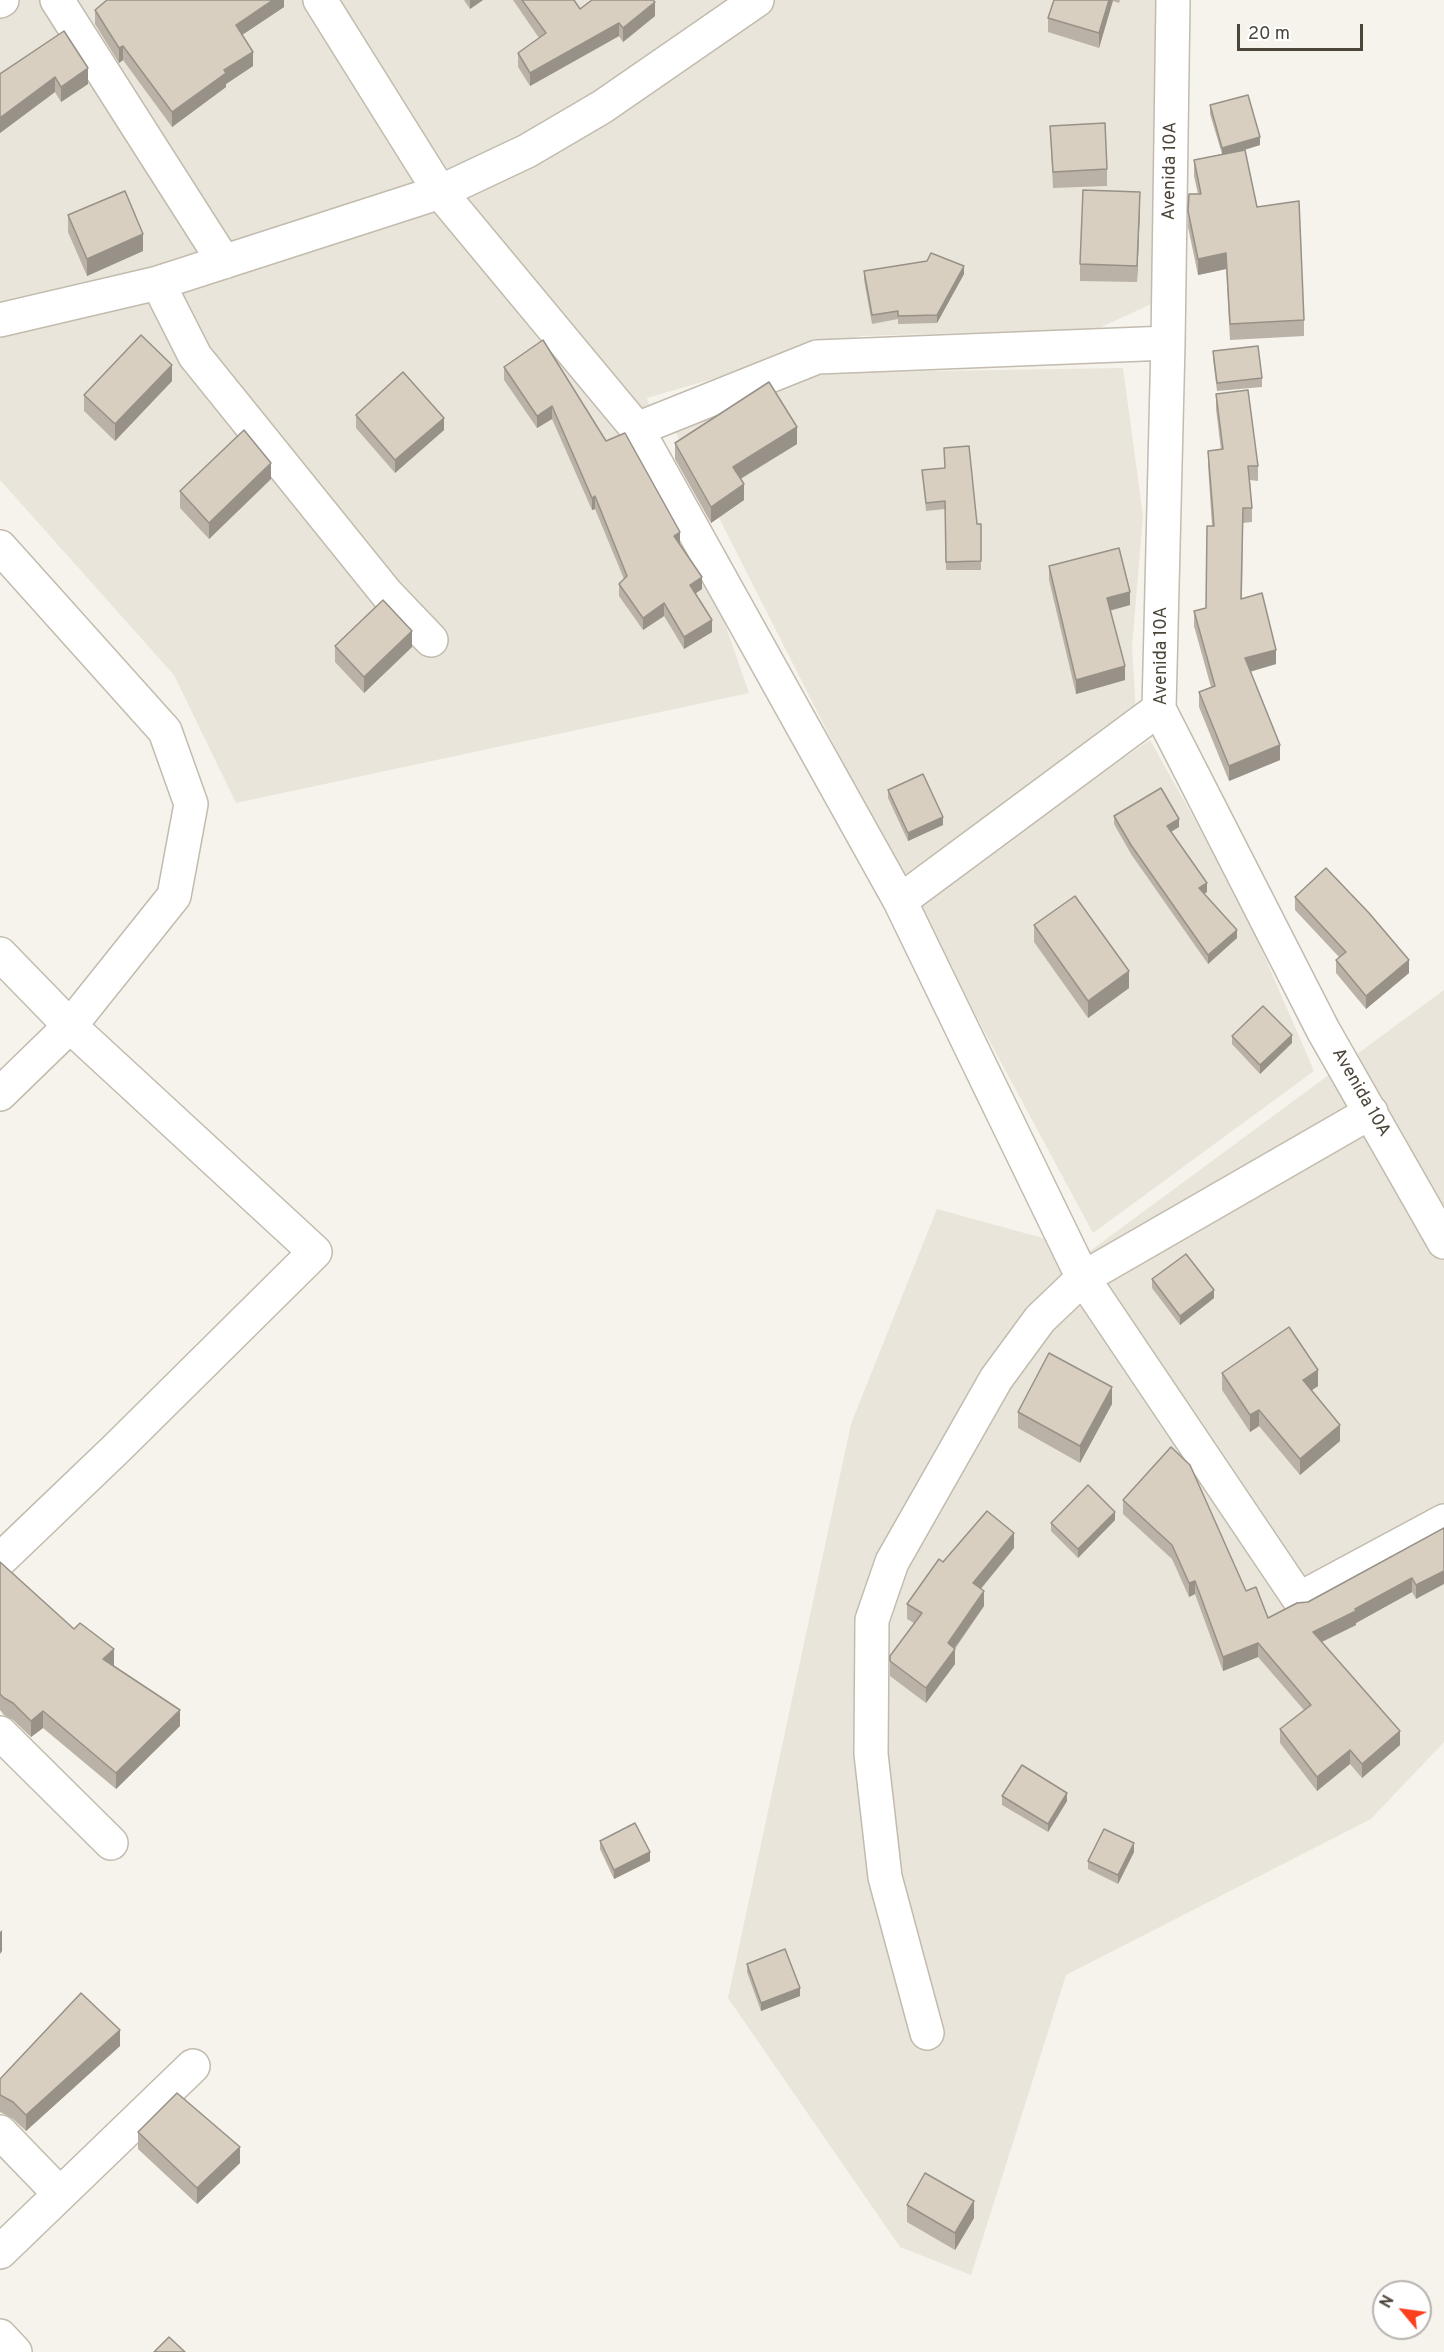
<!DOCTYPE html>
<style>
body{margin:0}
#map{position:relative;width:1444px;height:2352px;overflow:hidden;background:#f6f3ec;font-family:Overpass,sans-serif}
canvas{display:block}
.north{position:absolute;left:1372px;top:2280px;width:60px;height:60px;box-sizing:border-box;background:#fff;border:2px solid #b7b4b0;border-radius:50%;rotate:299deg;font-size:16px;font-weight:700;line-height:24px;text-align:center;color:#4b4439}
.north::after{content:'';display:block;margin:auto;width:21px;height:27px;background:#fc3f1d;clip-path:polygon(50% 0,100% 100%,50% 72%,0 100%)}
.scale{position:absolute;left:1237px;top:24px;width:126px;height:27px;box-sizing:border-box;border:3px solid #4b4439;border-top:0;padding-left:8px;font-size:18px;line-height:21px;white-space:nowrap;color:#4b4439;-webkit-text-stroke:4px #fff;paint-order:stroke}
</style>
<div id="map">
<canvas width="1444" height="2352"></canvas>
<div class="north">N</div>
<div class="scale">20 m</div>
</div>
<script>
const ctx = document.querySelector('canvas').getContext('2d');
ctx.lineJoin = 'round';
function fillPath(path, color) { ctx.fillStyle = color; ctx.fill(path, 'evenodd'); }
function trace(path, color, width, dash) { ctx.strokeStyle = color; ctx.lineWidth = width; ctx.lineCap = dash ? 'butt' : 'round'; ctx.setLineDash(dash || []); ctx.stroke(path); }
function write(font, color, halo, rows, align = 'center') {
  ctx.font = font + ' Overpass,sans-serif'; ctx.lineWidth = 5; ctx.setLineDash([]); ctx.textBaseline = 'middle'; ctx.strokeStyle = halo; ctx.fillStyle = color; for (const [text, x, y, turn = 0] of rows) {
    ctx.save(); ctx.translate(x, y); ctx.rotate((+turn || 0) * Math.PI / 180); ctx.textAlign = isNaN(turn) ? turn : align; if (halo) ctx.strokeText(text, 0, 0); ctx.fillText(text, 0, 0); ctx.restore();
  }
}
fillPath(new Path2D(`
 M 0,0 L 1165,0 L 1160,300 L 1097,329 L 861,336 L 647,398 L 749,693 L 236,803 L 174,675 L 0,480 Z
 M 1123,368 L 1143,516 L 1132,647 L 1136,714 L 901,877 L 675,431 L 810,373 Z
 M 1150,740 L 1241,902 L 1314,1071 L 1093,1233 L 914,901 Z
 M 1444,990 L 1444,1742 L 1371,1819 L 1066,1975 L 971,2275 L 900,2247 L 728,1998 L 851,1424 L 937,1209 L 1090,1251 Z`), '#eae5da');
const street = new Path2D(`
 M 57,0 L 224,262
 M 320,0 L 440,192 L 637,429 L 900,901 L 1083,1278 L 1299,1599 L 1444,1521
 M 1173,0 L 1168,343 L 1159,709 L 1323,1030 L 1444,1242
 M 0,1 L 2,0
 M 158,283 L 195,356 L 387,594 L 431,640
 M 0,320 L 158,283 L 440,192 L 527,151 L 602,107 L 757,0
 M 637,429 L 817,357 L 1168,343
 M 0,547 L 165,731 L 191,804 L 174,896 L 70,1026 L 0,1094
 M 900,901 L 1159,709
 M 0,954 L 70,1026 L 315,1252 L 117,1448 L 0,1560
 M 0,1733 L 111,1843
 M 927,2033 L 885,1877 L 871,1754 L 872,1620 L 892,1562 L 996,1379 L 1040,1319 L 1083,1278 L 1371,1112
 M 0,2132 L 60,2194
 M 0,2252 L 193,2066
 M 0,2336 L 15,2352`);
trace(street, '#c2bbae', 36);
trace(street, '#fff', 33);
fillPath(new Path2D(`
 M 284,0 L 284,7 L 242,35 L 253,66 L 226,84 L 226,87 L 172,127 L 123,60 L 119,63 L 95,24 L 95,10 Z
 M 464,0 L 483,0 L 470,9 Z
 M 513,0 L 574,0 L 580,9 L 655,16 L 623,42 L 619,36 L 530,86 L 518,67 L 518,53 L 539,38 Z
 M 1054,0 L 1120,0 L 1119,3 L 1113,1 L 1099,48 L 1048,32 L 1048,18 Z
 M 64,31 L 88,84 L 61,102 L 55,92 L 0,133 L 0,74 Z
 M 1210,105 L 1260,145 L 1245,150 L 1257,207 L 1304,320 L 1304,336 L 1230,340 L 1226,269 L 1198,275 L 1188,227 L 1189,194 L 1198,194 L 1194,176 L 1194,160 L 1222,154 L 1210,114 Z
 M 1050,126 L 1107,169 L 1107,186 L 1053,188 Z
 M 1140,208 L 1137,282 L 1080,281 L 1080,264 Z
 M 68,215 L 143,251 L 87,276 L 68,232 Z
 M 864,271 L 964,274 L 937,323 L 898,324 L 898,319 L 872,324 L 864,280 Z
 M 1213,351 L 1262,378 L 1262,387 L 1217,391 L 1213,359 Z
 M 504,367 L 606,441 L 680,545 L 702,589 L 695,594 L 712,632 L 684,649 L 664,616 L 643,630 L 619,596 L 619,584 L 624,579 L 595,509 L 592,510 L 552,419 L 537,428 L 504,380 Z
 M 172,381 L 115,441 L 84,411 L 84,395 Z
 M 1216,394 L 1258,466 L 1258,481 L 1250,480 L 1252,508 L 1252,522 L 1243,523 L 1242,598 L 1276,664 L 1250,672 L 1280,760 L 1229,781 L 1199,707 L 1199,692 L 1211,687 L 1194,626 L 1194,611 L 1206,608 L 1212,526 L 1208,465 L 1208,451 L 1221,450 L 1216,409 Z
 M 356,415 L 444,430 L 395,473 L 356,428 Z
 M 675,443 L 797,444 L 741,479 L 744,500 L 711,523 L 675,459 Z
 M 922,470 L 977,524 L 981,524 L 981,570 L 946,570 L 945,509 L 926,511 Z
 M 271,479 L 209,539 L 180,508 L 180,491 Z
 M 1049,566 L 1130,605 L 1110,611 L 1125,680 L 1076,694 L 1049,580 Z
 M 335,646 L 412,647 L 364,693 L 335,662 Z
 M 888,790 L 943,825 L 908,841 L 888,798 Z
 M 1114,816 L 1179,827 L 1171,832 L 1207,892 L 1204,894 L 1237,938 L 1208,964 L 1131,854 L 1114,824 Z
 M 1295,897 L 1409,973 L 1366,1009 L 1336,973 L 1336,960 L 1339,957 L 1295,910 Z
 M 1034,925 L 1129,988 L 1088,1018 L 1034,942 Z
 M 1232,1036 L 1292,1043 L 1260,1074 L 1232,1044 Z
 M 1152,1279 L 1214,1298 L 1180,1325 L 1152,1288 Z
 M 1222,1373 L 1318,1386 L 1312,1390 L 1340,1441 L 1300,1475 L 1259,1426 L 1250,1432 L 1222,1390 Z
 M 1112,1404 L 1080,1463 L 1018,1428 L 1018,1412 Z
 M 1123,1500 L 1246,1591 L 1268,1618 L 1308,1602 L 1444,1528 L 1416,1599 L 1412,1592 L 1356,1623 L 1356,1625 L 1322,1642 L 1400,1745 L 1362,1778 L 1350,1764 L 1317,1791 L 1280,1743 L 1280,1729 L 1304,1710 L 1258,1657 L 1223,1671 L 1195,1594 L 1189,1597 L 1172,1559 L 1123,1514 Z
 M 1115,1520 L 1078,1558 L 1051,1531 L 1051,1523 Z
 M 1014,1548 L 981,1589 L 984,1606 L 955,1649 L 955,1664 L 926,1703 L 890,1676 L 890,1656 L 914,1623 L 907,1619 L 907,1604 L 943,1562 Z
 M 0,1562 L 180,1726 L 116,1789 L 43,1728 L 31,1737 L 13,1720 L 4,1715 L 0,1710 Z
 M 1002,1796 L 1067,1801 L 1048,1832 L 1002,1805 Z
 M 600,1841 L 650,1861 L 614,1879 L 600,1849 Z
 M 1134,1852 L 1118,1884 L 1088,1869 L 1088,1861 Z
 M 747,1964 L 800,1996 L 761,2011 L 747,1972 Z
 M 120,2046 L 26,2131 L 13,2119 L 0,2112 L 0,2079 Z
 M 138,2132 L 240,2163 L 197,2204 L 138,2149 Z
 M 907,2205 L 974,2218 L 955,2250 L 907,2222 Z`), '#bab2a6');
fillPath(new Path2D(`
 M 273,0 L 284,0 L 284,7 L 236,39 L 236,25 Z
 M 470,0 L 483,0 L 470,9 Z
 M 1109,0 L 1113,0 L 1099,48 L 1099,33 Z
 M 655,2 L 655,16 L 623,42 L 623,28 Z
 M 619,23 L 619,36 L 530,86 L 530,73 Z
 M 123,46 L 123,60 L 119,63 L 119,48 Z
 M 253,52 L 253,66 L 226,84 L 226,87 L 172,127 L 172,112 L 224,70 Z
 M 88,68 L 88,84 L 61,102 L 61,87 Z
 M 55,77 L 55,92 L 0,133 L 0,118 Z
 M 1260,137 L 1260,145 L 1222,156 L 1222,148 Z
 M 1140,192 L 1140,208 L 1137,282 L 1137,266 Z
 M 143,234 L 143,251 L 87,276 L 87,259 Z
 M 1226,253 L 1226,269 L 1198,275 L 1198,259 Z
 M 964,266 L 964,274 L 937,323 L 937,315 Z
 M 172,365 L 172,381 L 115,441 L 115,424 Z
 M 552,406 L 552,419 L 537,428 L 537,416 Z
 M 444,418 L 444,430 L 395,473 L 395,460 Z
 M 797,427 L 797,444 L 733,483 L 733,467 Z
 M 271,463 L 271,479 L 209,539 L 209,523 Z
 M 744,484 L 744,500 L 711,523 L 711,507 Z
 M 595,496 L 595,509 L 592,510 L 592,498 Z
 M 680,532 L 680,545 L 674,536 Z
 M 702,577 L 702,589 L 690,597 L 690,585 Z
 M 1130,592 L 1130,605 L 1107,611 L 1107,598 Z
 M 664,603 L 664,616 L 643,630 L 643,618 Z
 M 712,620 L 712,632 L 684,649 L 684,637 Z
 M 412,631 L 412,647 L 364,693 L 364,677 Z
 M 1276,650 L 1276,664 L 1245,673 L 1245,658 Z
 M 1125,666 L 1125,680 L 1076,694 L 1076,680 Z
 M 1280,745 L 1280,760 L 1229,781 L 1229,766 Z
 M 943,817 L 943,825 L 908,841 L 908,833 Z
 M 1179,819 L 1179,827 L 1167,834 L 1167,826 Z
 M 1207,883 L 1207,892 L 1199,897 L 1199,888 Z
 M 1237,930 L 1237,938 L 1208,964 L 1208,955 Z
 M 1409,960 L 1409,973 L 1366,1009 L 1366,996 Z
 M 1129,971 L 1129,988 L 1088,1018 L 1088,1001 Z
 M 1292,1035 L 1292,1043 L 1260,1074 L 1260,1065 Z
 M 1214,1290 L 1214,1298 L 1180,1325 L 1180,1316 Z
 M 1318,1370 L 1318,1386 L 1303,1396 L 1303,1380 Z
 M 1112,1387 L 1112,1404 L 1080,1463 L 1080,1446 Z
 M 1259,1410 L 1259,1426 L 1250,1432 L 1250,1415 Z
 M 1340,1425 L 1340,1441 L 1300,1475 L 1300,1459 Z
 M 1115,1512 L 1115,1520 L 1078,1558 L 1078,1549 Z
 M 1014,1533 L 1014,1548 L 973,1598 L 973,1583 Z
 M 1444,1571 L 1444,1584 L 1416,1599 L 1416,1585 Z
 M 1412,1578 L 1412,1592 L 1356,1623 L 1356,1625 L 1313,1646 L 1313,1632 Z
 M 1195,1581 L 1195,1594 L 1189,1597 L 1189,1583 Z
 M 984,1591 L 984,1606 L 951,1653 L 955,1649 L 955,1664 L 926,1703 L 926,1688 L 948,1643 Z
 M 1258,1643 L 1258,1657 L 1223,1671 L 1223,1657 Z
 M 114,1649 L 114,1666 L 103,1659 Z
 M 180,1710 L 180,1726 L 116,1789 L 116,1773 Z
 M 43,1711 L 43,1728 L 31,1737 L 31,1721 Z
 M 1400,1731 L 1400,1745 L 1362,1778 L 1362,1764 Z
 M 1350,1750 L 1350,1764 L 1317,1791 L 1317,1777 Z
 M 1067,1793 L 1067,1801 L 1048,1832 L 1048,1824 Z
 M 1134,1843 L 1134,1852 L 1118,1884 L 1118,1875 Z
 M 650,1852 L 650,1861 L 614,1879 L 614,1870 Z
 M 2,1930 L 2,1951 L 0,1954 L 0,1932 Z
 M 800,1988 L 800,1996 L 761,2011 L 761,2003 Z
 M 120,2030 L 120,2046 L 26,2131 L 26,2115 Z
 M 240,2147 L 240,2163 L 197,2204 L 197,2188 Z
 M 974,2201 L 974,2218 L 955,2250 L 955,2233 Z`), '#979187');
const building = new Path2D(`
 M 107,0 L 273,0 L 236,25 L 253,52 L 224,70 L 226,73 L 172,112 L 123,46 L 119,48 L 95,10 Z
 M 522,0 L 574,0 L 580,9 L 592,0 L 653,0 L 655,2 L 623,28 L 619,23 L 530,73 L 518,53 L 546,33 Z
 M 1054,0 L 1109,0 L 1099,33 L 1048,18 Z
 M 64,31 L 88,68 L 61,87 L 55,77 L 0,118 L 0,74 Z
 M 1248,95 L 1260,137 L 1222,148 L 1210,105 Z
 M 1105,123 L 1107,169 L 1053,172 L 1050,126 Z
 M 1245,150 L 1257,207 L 1299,201 L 1304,320 L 1230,324 L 1226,253 L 1198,259 L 1188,211 L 1189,194 L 1201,194 L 1194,160 Z
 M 1083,190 L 1140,192 L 1137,266 L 1080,264 Z
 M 125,191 L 143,234 L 87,259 L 68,215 Z
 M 931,253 L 964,266 L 937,315 L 898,316 L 898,311 L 872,315 L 864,271 L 927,261 Z
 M 141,335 L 172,365 L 115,424 L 84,395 Z
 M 543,340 L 606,441 L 625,433 L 680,532 L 674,536 L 702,577 L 690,585 L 712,620 L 684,637 L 664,603 L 643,618 L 619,584 L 627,576 L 595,496 L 592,498 L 552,406 L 537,416 L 504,367 Z
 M 1258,346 L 1262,378 L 1217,383 L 1213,351 Z
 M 403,372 L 444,418 L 395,460 L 356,415 Z
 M 769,382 L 797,427 L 733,467 L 744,484 L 711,507 L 675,443 Z
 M 1248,390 L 1258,466 L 1248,466 L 1252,508 L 1243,508 L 1241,599 L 1262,593 L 1276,650 L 1245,658 L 1280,745 L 1229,766 L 1199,692 L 1215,686 L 1194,611 L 1206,608 L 1207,526 L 1214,526 L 1208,451 L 1223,449 L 1216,394 Z
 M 244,430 L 271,463 L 209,523 L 180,491 Z
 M 969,446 L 977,524 L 981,524 L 981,561 L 946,562 L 945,501 L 926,503 L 922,470 L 945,468 L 944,448 Z
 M 1119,548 L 1130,592 L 1107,598 L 1125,666 L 1076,680 L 1049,566 Z
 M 383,600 L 412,631 L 364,677 L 335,646 Z
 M 923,774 L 943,817 L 908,833 L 888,790 Z
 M 1161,788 L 1179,819 L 1167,826 L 1207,883 L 1199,888 L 1237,930 L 1208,955 L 1131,845 L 1114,816 Z
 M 1326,868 L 1369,913 L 1409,960 L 1366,996 L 1336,960 L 1346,952 L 1295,897 Z
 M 1075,896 L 1129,971 L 1088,1001 L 1034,925 Z
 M 1263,1006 L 1292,1035 L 1260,1065 L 1232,1036 Z
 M 1186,1254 L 1214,1290 L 1180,1316 L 1152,1279 Z
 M 1289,1327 L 1318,1370 L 1303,1380 L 1340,1425 L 1300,1459 L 1259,1410 L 1250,1415 L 1222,1373 Z
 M 1049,1353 L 1112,1387 L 1080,1446 L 1018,1412 Z
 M 1171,1447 L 1190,1465 L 1246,1591 L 1256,1587 L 1268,1618 L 1297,1603 L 1308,1602 L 1444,1528 L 1444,1571 L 1416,1585 L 1412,1578 L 1355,1609 L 1356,1611 L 1313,1632 L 1400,1731 L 1362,1764 L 1350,1750 L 1317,1777 L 1280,1729 L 1311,1705 L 1258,1643 L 1223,1657 L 1195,1581 L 1189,1583 L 1172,1545 L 1123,1500 Z
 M 1088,1485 L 1115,1512 L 1078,1549 L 1051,1523 Z
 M 987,1511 L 1014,1533 L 973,1583 L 984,1591 L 948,1643 L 955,1649 L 926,1688 L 890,1661 L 890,1656 L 922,1613 L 907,1604 L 939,1559 L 943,1562 Z
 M 0,1562 L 74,1629 L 80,1623 L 114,1649 L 103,1659 L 180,1710 L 116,1773 L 43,1711 L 31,1721 L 13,1703 L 4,1698 L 0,1694 Z
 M 1022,1765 L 1067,1793 L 1048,1824 L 1002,1796 Z
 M 635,1823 L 650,1852 L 614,1870 L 600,1841 Z
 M 1104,1829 L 1134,1843 L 1118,1875 L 1088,1861 Z
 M 785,1949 L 800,1988 L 761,2003 L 747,1964 Z
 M 81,1993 L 120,2030 L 26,2115 L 13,2102 L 0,2095 L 0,2079 Z
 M 177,2093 L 240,2147 L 197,2188 L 138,2132 Z
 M 925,2173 L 974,2201 L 955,2233 L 907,2205 Z
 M 169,2337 L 185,2352 L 154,2352 Z`);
fillPath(building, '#d8cfc1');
trace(building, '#979187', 1.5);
write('18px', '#4b4439', '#fff', [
 ["Avenida 10A",1171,171,-89],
 ["Avenida 10A",1162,656,-90],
 ["Avenida 10A",1360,1093,60]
]);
</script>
